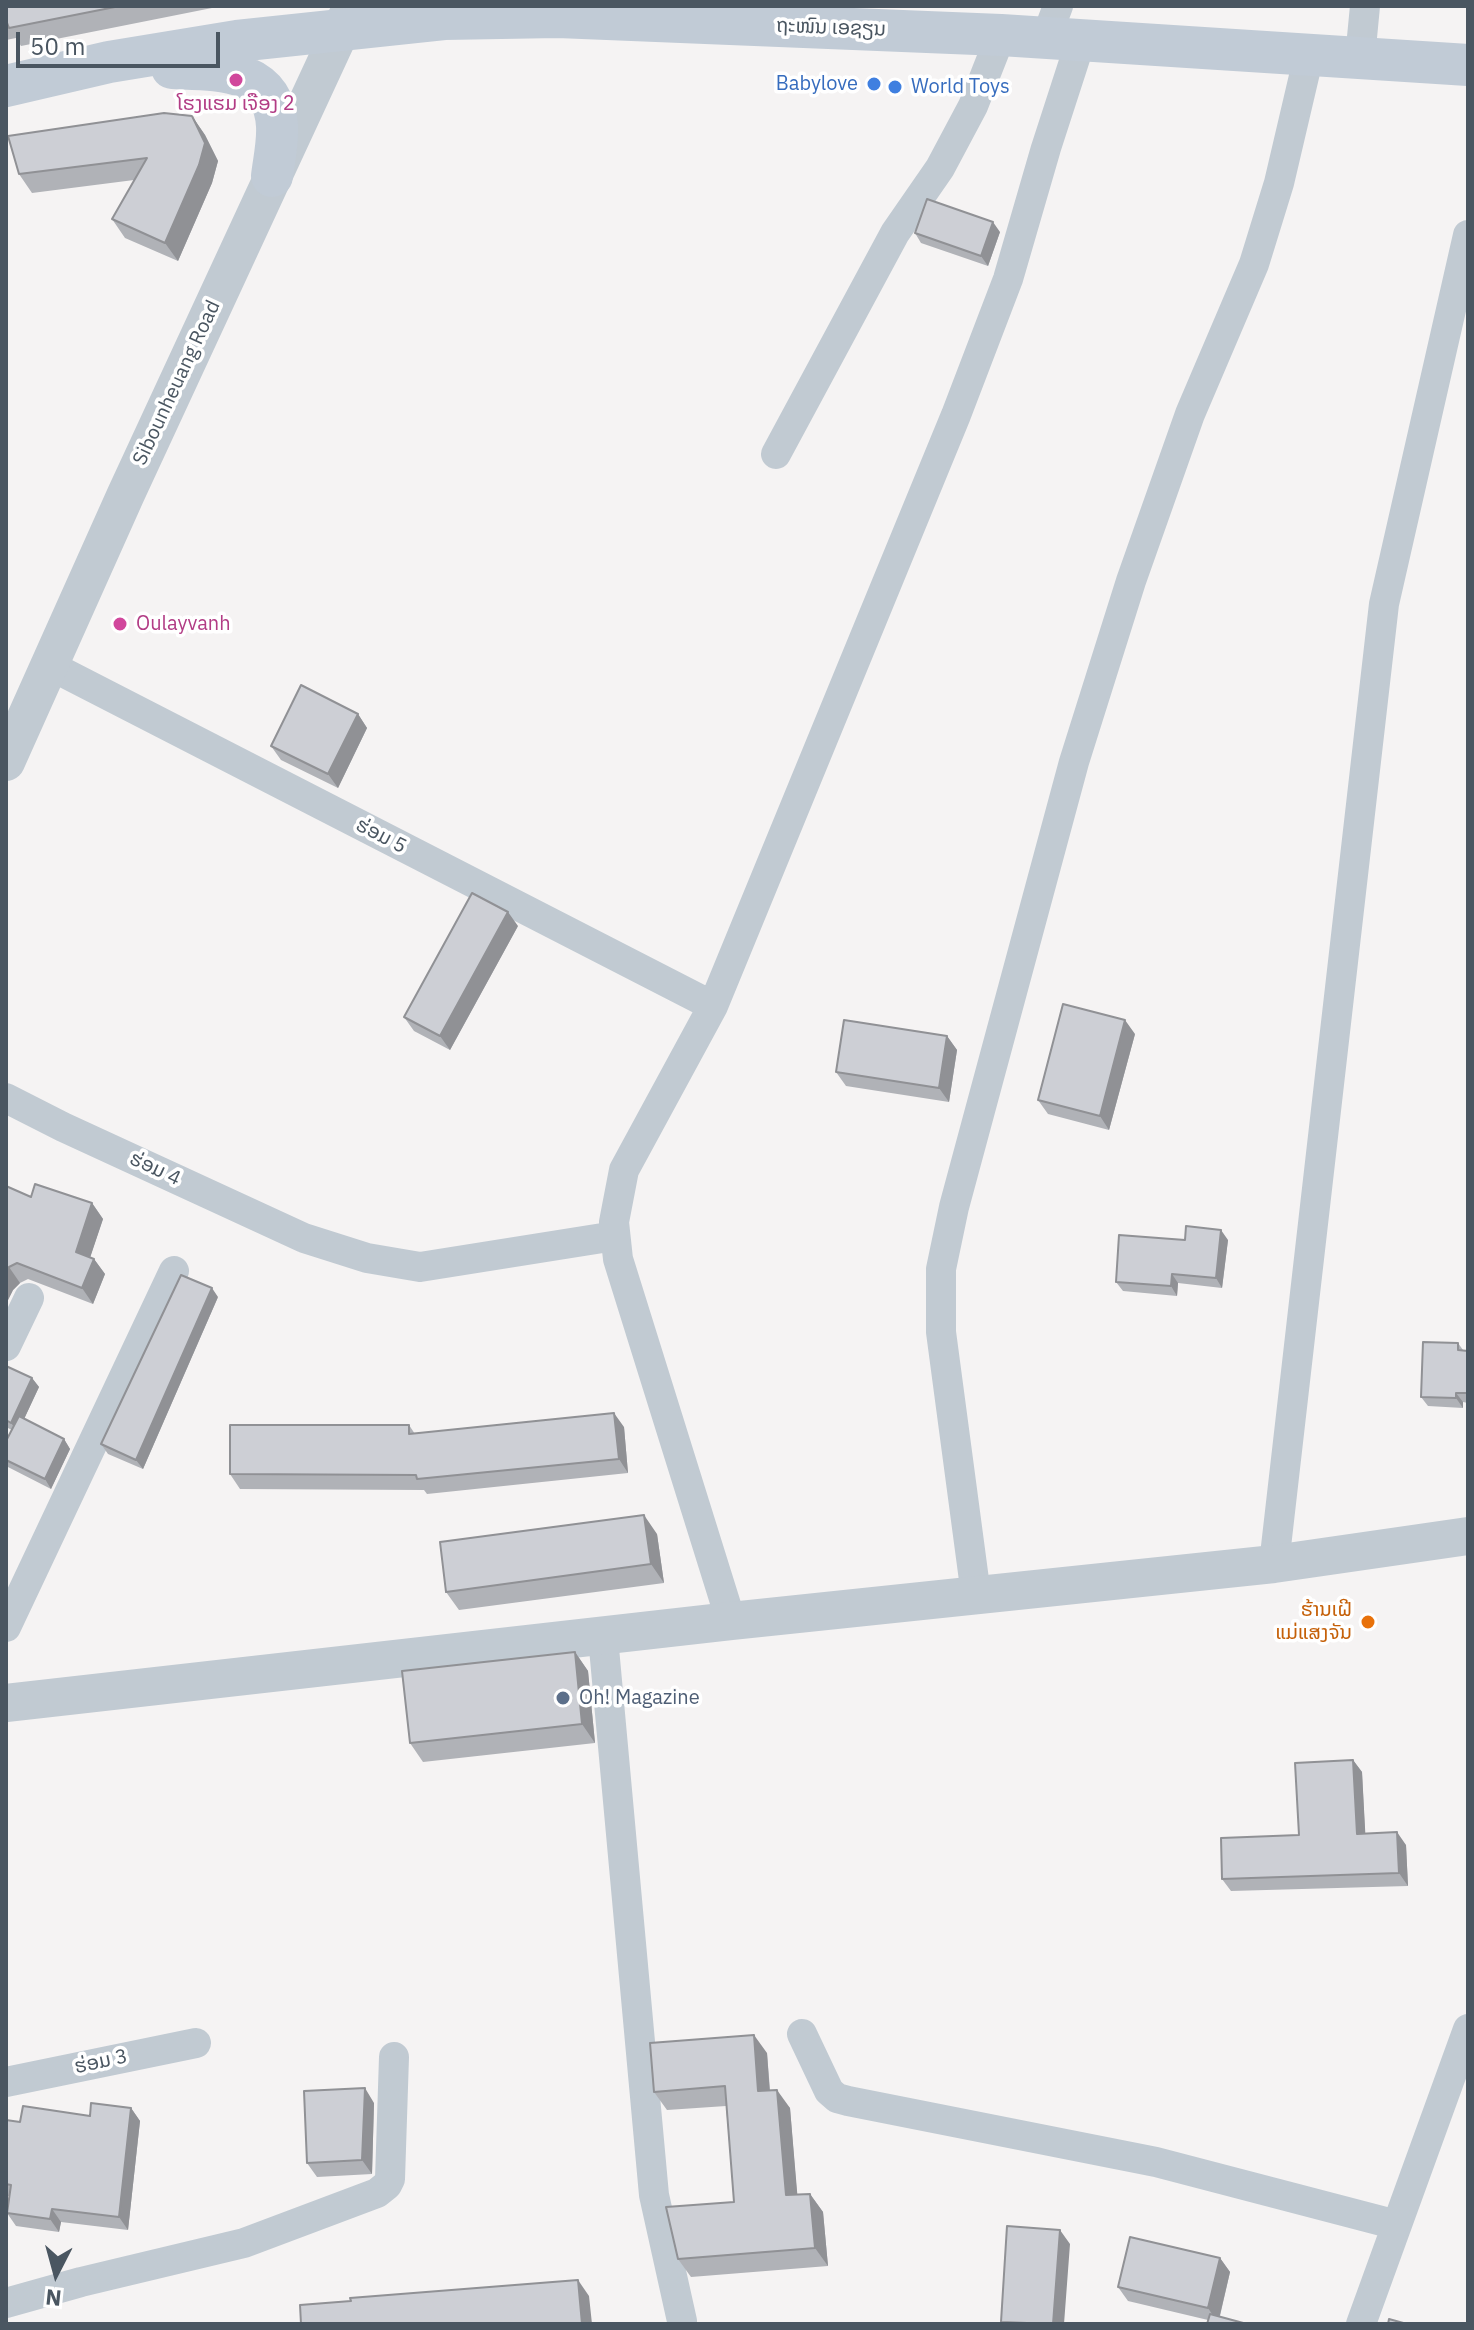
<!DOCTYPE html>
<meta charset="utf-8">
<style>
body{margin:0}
#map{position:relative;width:1474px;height:2330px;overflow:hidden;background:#f5f3f3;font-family:"IBM Plex Sans",sans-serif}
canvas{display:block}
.frame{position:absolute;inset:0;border:8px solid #4a5661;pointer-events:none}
.north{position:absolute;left:16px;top:2234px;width:80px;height:80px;-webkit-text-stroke:6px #fff;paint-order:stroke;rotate:186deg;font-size:22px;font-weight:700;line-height:32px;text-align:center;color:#4a5661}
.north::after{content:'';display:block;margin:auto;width:28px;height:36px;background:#4a5661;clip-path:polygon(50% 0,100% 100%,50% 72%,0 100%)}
.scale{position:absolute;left:16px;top:32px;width:204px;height:36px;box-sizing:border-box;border:4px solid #4a5661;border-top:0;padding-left:10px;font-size:24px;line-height:28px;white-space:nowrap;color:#4a5661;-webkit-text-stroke:6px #fff;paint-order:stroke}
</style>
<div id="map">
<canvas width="1474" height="2330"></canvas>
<div class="frame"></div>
<div class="north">N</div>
<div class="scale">50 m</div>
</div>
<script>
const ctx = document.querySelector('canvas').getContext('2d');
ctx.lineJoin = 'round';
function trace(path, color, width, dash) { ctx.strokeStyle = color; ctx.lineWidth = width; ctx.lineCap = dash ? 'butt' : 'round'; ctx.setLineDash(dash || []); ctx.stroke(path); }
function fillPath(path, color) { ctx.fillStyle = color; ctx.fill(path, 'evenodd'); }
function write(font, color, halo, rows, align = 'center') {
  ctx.font = font + ' "IBM Plex Sans","Noto Sans Lao",sans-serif'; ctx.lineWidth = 7; ctx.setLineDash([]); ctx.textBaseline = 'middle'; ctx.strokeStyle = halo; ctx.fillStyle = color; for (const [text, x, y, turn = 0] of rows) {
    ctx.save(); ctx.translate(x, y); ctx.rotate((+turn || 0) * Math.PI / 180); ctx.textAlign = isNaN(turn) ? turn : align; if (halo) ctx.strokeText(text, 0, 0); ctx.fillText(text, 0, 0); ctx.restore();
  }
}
trace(new Path2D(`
 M 1046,38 L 1058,6
 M 1360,58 L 1365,6
 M 776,454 L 895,233 L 940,168 L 973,106 L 1001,35
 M 49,665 L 713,1006
 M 6,1098 L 63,1127 L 304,1238 L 367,1258 L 420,1267 L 615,1236
 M 6,1346 L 29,1298
 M 1274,1564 L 1384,604 L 1468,235
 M 976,1595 L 941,1332 L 941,1269 L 954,1207 L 1074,762 L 1131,581 L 1190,414 L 1254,264 L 1279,183 L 1309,55
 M 731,1621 L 618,1259 L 614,1222 L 624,1170 L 713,1006 L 956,415 L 1008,279 L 1046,148 L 1081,40
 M 6,1627 L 174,1271
 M 603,1637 L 654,2195 L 682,2321
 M 802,2034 L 829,2091 L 837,2098 L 848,2101 L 1156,2162 L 1397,2225
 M 6,2082 L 196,2043
 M 6,2303 L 81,2282 L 244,2243 L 377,2193 L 387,2185 L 390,2179 L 394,2057
 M 1361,2324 L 1468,2029`), '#c1cad2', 30);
trace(new Path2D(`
 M 6,762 L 126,494 L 352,6
 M 6,1703 L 731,1621 L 1274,1564 L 1468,1536`), '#c1cad2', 38);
trace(new Path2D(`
 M 172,68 C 217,70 274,67 277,126 C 278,142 274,160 272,176
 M 6,86 L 109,62 L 237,41 L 444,19 L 558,17 L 1001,35 L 1468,65`), '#c1cbd6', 42);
fillPath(new Path2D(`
 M 6,6 L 222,6 L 21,46 L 16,38 L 6,40 Z
 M 192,116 L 205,135 L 218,161 L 212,183 L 178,261 L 125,238 L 112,219 L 134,180 L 32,193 L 19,174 Z
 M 1000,232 L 988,266 L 921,243 L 915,233 Z
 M 358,714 L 367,728 L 338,788 L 281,760 L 271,746 Z
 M 518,926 L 450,1050 L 414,1031 L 404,1017 Z
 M 1135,1034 L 1109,1130 L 1048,1114 L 1038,1100 Z
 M 947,1036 L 957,1050 L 949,1102 L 846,1086 L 836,1072 Z
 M 6,1186 L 31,1197 L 92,1203 L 103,1219 L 90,1257 L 94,1259 L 105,1274 L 93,1304 L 28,1279 L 20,1283 L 13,1290 L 6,1304 Z
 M 1185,1240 L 1228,1240 L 1222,1288 L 1178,1283 L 1177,1296 L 1123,1291 L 1116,1282 Z
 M 218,1297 L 143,1469 L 108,1454 L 101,1444 Z
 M 1458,1343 L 1463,1350 L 1468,1351 L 1468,1403 L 1463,1402 L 1463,1408 L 1428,1406 L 1421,1397 Z
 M 6,1366 L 32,1378 L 39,1387 L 24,1419 L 64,1439 L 70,1449 L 51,1489 L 6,1466 L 6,1441 L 12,1430 L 6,1427 Z
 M 409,1425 L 415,1434 L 624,1427 L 628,1473 L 427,1494 L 424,1490 L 240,1489 L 230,1474 Z
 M 657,1534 L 664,1583 L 459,1610 L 446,1592 Z
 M 575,1652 L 588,1671 L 595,1743 L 423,1762 L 410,1743 Z
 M 1353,1760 L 1362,1772 L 1365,1833 L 1406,1845 L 1408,1886 L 1231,1891 L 1222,1879 L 1299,1835 Z
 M 767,2053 L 770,2090 L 790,2108 L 797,2195 L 810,2194 L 823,2212 L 828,2266 L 691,2277 L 678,2259 L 734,2202 L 726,2106 L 667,2110 L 654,2092 Z
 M 374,2103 L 372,2174 L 317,2177 L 307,2163 Z
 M 131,2108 L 140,2121 L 128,2230 L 61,2222 L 59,2232 L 16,2226 L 7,2213 L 10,2196 L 6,2196 L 6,2120 L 20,2122 L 90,2116 Z
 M 1220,2258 L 1230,2272 L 1220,2316 L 1208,2320 L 1128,2301 L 1118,2287 Z`), '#b0b2b7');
fillPath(new Path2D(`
 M 192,116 L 205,135 L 218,161 L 212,183 L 178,261 L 165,243 Z
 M 993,222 L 1000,232 L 988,266 L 981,256 Z
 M 358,714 L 367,728 L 338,788 L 328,774 Z
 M 508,912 L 518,926 L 450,1050 L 440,1036 Z
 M 1125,1020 L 1135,1034 L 1109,1130 L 1100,1116 Z
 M 947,1036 L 957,1050 L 949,1102 L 939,1088 Z
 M 92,1203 L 103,1219 L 87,1267 L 76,1252 Z
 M 1221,1230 L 1228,1240 L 1222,1288 L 1216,1278 Z
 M 94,1259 L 105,1274 L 93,1304 L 82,1288 Z
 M 9,1267 L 20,1283 L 13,1290 L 6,1304 L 6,1270 Z
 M 1172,1274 L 1178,1283 L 1177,1296 L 1171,1286 Z
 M 212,1288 L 218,1297 L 143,1469 L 136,1460 Z
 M 32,1378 L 39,1387 L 18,1432 L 11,1423 Z
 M 1456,1393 L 1463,1402 L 1463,1408 L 1456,1398 Z
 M 614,1413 L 624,1427 L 628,1473 L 619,1459 Z
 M 64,1439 L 70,1449 L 51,1489 L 45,1479 Z
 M 644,1515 L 657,1534 L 664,1583 L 651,1564 Z
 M 575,1652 L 588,1671 L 595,1743 L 582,1724 Z
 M 1353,1760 L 1362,1772 L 1366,1846 L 1357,1834 Z
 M 1397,1832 L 1406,1845 L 1408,1886 L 1399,1873 Z
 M 754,2035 L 767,2053 L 771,2109 L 758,2091 Z
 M 365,2088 L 374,2103 L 372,2174 L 362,2160 Z
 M 777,2090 L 790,2108 L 799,2214 L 786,2195 Z
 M 131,2108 L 140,2121 L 128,2230 L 119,2217 Z
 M 810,2194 L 823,2212 L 828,2266 L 815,2248 Z
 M 52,2209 L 61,2222 L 59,2232 L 50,2219 Z
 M 1060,2230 L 1070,2244 L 1064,2324 L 1053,2324 Z
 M 1220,2258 L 1230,2272 L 1218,2323 L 1208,2308 Z
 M 578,2280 L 589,2296 L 592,2324 L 582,2324 Z`), '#909195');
const building = new Path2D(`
 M 6,6 L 120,6 L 9,28 L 6,20 Z
 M 164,113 L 192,116 L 205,143 L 199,165 L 165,243 L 112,219 L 147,158 L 19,174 L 8,136 Z
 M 927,199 L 993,222 L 981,256 L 915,233 Z
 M 301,685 L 358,714 L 328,774 L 271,746 Z
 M 472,893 L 508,912 L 440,1036 L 404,1017 Z
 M 1063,1004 L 1125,1020 L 1100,1116 L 1038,1100 Z
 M 844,1020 L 947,1036 L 939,1088 L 836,1072 Z
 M 35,1184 L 92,1203 L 76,1252 L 94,1259 L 82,1288 L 17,1263 L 9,1267 L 6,1270 L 6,1186 L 31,1197 Z
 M 1186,1226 L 1221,1230 L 1216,1278 L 1172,1274 L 1171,1286 L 1116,1282 L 1119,1235 L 1185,1240 Z
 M 181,1275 L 212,1288 L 136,1460 L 101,1444 Z
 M 1423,1342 L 1458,1343 L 1458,1350 L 1468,1351 L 1468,1393 L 1456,1393 L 1456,1398 L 1421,1397 Z
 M 6,1366 L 32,1378 L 11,1423 L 6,1420 Z
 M 614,1413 L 619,1459 L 417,1479 L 416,1475 L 230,1474 L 230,1425 L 409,1425 L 409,1434 Z
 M 19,1416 L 64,1439 L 45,1479 L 6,1460 L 6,1441 Z
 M 644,1515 L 651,1564 L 446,1592 L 440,1542 Z
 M 575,1652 L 582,1724 L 410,1743 L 402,1671 Z
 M 1353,1760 L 1357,1834 L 1397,1832 L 1399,1873 L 1222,1879 L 1221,1838 L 1299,1835 L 1295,1763 Z
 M 754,2035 L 758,2091 L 777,2090 L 786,2195 L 810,2194 L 815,2248 L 678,2259 L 666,2207 L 734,2202 L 725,2086 L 654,2092 L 650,2043 Z
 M 365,2088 L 362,2160 L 307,2163 L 304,2091 Z
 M 91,2103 L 131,2108 L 119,2217 L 52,2209 L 50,2219 L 7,2213 L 11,2185 L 6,2184 L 6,2120 L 20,2122 L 23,2106 L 90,2116 Z
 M 1007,2226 L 1060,2230 L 1053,2324 L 1001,2322 Z
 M 1130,2237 L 1220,2258 L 1208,2308 L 1118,2287 Z
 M 578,2280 L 582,2324 L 301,2324 L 300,2305 L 351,2301 L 350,2298 Z
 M 1210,2314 L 1247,2324 L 1207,2324 Z
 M 1389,2319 L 1407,2324 L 1388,2324 Z`);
fillPath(building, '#cdcfd5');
trace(building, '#909195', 2);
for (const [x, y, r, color] of [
 [236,80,8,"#d1479c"],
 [874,84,8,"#3f7fe0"],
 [895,87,8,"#3f7fe0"],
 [120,624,8,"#d1479c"],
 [1368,1622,8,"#e8710a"],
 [563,1698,8,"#5c6f8a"]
]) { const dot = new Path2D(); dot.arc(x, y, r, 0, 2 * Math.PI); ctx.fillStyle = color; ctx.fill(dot); trace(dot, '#fff', 3); }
write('20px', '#4a5661', '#fff', [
 ["ຖະໜົນ ເອຊຽນ",831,28,2],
 ["Sibounheuang Road",177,383,-65],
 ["ຮ່ອມ 5",381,836,27],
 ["ຮ່ອມ 4",155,1169,25],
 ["ຮ່ອມ 3",101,2062,-12]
]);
write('20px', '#366cbe', '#fff', [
 ["Babylove",858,84],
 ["World Toys",911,87,"left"]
], 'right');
write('20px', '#b23c85', '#fff', [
 ["ໂຮງແຮມ ເຈືອງ 2",236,104],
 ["Oulayvanh",136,624,"left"]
]);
write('20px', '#c56008', '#fff', [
 ["ຮ້ານເຝີ",1352,1610],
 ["ແມ່ແສງຈັນ",1352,1633]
], 'right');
write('20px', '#4e5e75', '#fff', [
 ["Oh! Magazine",579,1698]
], 'left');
</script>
